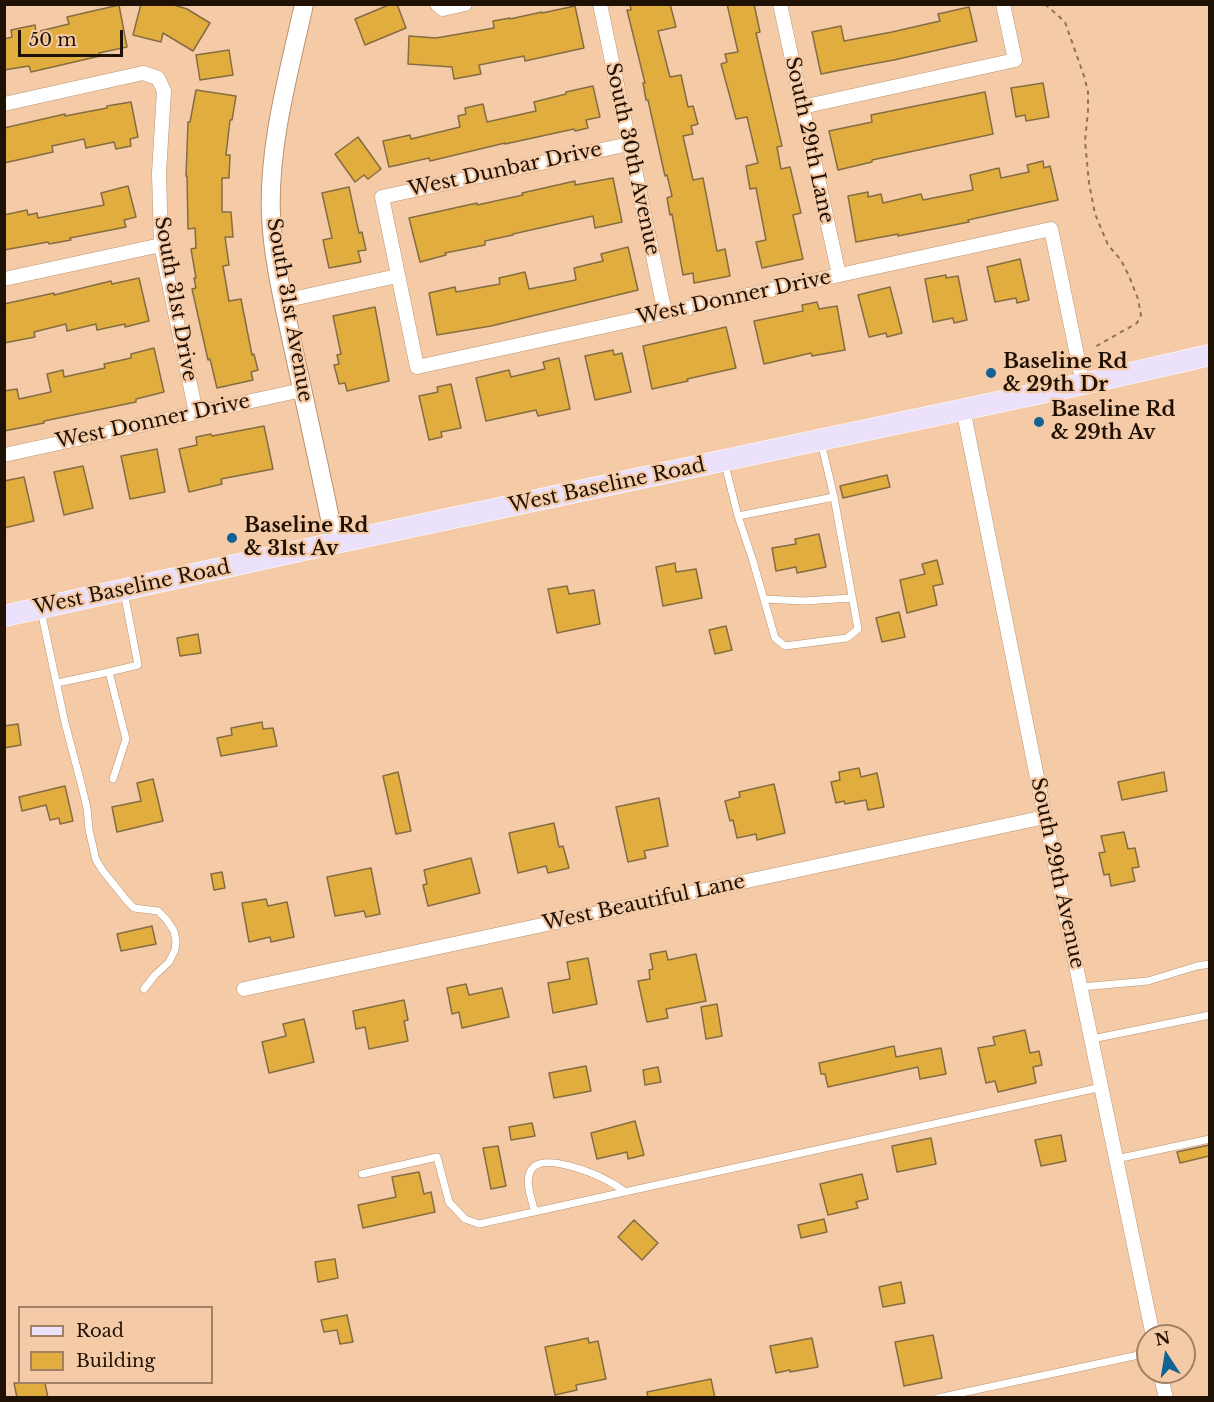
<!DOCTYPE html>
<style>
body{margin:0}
#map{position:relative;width:1214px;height:1402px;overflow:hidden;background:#f5cba7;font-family:"Libre Baskerville",serif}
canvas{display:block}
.frame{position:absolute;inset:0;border:6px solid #201105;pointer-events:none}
.legend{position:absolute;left:18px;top:1306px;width:195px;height:78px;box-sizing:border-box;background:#f5cba7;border:2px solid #a08166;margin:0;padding:8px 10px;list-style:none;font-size:18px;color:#201105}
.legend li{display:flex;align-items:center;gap:12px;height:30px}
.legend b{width:30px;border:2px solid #a08166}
.north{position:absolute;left:1136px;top:1324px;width:60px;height:60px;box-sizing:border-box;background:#f5cba7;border:2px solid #a08166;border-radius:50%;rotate:348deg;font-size:16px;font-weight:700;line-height:24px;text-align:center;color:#201105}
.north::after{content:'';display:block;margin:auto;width:21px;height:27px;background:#116395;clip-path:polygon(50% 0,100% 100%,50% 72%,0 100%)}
.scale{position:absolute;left:18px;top:30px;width:105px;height:27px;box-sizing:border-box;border:3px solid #201105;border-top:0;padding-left:8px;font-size:18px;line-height:21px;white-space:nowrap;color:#201105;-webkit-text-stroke:4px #f5cba7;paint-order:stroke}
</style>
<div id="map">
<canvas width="1214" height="1402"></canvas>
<div class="frame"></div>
<ul class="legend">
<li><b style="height:8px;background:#ebe1fb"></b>Road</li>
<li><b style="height:16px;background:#e1ad3e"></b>Building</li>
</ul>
<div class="north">N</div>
<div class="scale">50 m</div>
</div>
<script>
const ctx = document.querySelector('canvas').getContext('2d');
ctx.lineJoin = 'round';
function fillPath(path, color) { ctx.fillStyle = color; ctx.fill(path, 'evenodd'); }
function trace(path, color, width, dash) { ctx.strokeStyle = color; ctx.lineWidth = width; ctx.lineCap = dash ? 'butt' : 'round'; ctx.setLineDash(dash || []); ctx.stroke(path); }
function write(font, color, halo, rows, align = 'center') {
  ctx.font = font + ' "Libre Baskerville",serif'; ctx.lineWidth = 4.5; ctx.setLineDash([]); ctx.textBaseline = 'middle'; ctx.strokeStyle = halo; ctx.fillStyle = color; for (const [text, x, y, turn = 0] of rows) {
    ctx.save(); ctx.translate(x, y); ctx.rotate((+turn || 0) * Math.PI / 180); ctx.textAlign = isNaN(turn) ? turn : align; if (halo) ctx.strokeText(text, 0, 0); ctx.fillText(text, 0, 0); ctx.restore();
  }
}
const building = new Path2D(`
 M 141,4 L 171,4 L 187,9 L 210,23 L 193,51 L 163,33 L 161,42 L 133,35 Z
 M 391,4 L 397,4 L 406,28 L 365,45 L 355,19 Z
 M 630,4 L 670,4 L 676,27 L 658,31 L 670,77 L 681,75 L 688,107 L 693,106 L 698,124 L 691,126 L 693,134 L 683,136 L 693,180 L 703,178 L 717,251 L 725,249 L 730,276 L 694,283 L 693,273 L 683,275 L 672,214 L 670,215 L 667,198 L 672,196 L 667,175 L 665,176 L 648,100 L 646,100 L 643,83 L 645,83 L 627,10 L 631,10 Z
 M 727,4 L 754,4 L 760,32 L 756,33 L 782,146 L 777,147 L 781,169 L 790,167 L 801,213 L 793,215 L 803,259 L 762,268 L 756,242 L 766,240 L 756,188 L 750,189 L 746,166 L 758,163 L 747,117 L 736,119 L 721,64 L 727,62 L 725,54 L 738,52 Z
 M 119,5 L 127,47 L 99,53 L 100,56 L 31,72 L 29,66 L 4,70 L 4,39 L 12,37 L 11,30 L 35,25 L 36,32 L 69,24 L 67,17 Z
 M 575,6 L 584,48 L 525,61 L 524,56 L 479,65 L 481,74 L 454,79 L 452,67 L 408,64 L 409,36 L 436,38 L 494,28 L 493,21 L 510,18 L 510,19 L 542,12 L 542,13 Z
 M 969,7 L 977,41 L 894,60 L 861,66 L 821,74 L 812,32 L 841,26 L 844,41 L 892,32 L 940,21 L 938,14 Z
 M 229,50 L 233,75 L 200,80 L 196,55 Z
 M 1043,83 L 1049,117 L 1026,121 L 1025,115 L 1016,117 L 1011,88 Z
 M 593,86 L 600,117 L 586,120 L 588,128 L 575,131 L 574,129 L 505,144 L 505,143 L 430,161 L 429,158 L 389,167 L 383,141 L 410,135 L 411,139 L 460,127 L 458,116 L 466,114 L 465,108 L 483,104 L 487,122 L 536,111 L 534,102 L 566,94 L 566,92 Z
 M 196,90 L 236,96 L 232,120 L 230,120 L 226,155 L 230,155 L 229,178 L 222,178 L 222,212 L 231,212 L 233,237 L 225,237 L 229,265 L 223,266 L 229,301 L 241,299 L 252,355 L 254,354 L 258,370 L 251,372 L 253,380 L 217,388 L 210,359 L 208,360 L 192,289 L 196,288 L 194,278 L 196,278 L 191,249 L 196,248 L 195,228 L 188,229 L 187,176 L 186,176 L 188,122 L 190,122 Z
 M 985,92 L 993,134 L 872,160 L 872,162 L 838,170 L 829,131 L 872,122 L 871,115 Z
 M 131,102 L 138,137 L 130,139 L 131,146 L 116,149 L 114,142 L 86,148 L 84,139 L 52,146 L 53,152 L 4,163 L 4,128 L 65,114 L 65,116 L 107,108 L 107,106 Z
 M 358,137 L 381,169 L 368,179 L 364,175 L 355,182 L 335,154 Z
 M 1043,161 L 1044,168 L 1050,166 L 1058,200 L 968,220 L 969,222 L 898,236 L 898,234 L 856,242 L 848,196 L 868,192 L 868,197 L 881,194 L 883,203 L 921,194 L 923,200 L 973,190 L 970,175 L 999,168 L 1001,178 L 1029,172 L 1027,165 Z
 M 613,178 L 622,222 L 595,228 L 593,216 L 513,234 L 513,235 L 485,241 L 485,245 L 445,253 L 446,255 L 420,262 L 409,218 L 477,203 L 477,205 L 523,195 L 522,193 L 575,181 L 575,185 Z
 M 128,186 L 136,217 L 124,220 L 126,227 L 70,238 L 71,240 L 49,244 L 48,242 L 4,250 L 4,215 L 27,210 L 28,215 L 37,213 L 38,218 L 104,205 L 101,193 Z
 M 349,187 L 359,233 L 362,232 L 366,250 L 358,251 L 361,262 L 329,268 L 323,240 L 332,238 L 322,193 Z
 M 628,247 L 638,290 L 491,326 L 437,335 L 429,293 L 455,287 L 456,292 L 500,284 L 499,278 L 525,272 L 529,289 L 576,280 L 574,268 L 603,261 L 601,254 Z
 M 1020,259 L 1029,300 L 1017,303 L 1016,298 L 995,302 L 987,267 Z
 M 946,275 L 946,278 L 958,276 L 967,320 L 954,323 L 953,318 L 933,322 L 925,279 Z
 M 139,278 L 149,321 L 125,327 L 125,324 L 97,330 L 96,324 L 67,331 L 66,324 L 34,332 L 35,337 L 4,343 L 4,304 L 54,293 L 54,295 L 111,281 L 112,284 Z
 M 890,287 L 902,333 L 887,337 L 886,333 L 869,337 L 858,295 Z
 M 817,302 L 819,309 L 837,306 L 845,350 L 812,356 L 811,353 L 764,364 L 754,321 L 803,311 L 802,305 Z
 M 375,307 L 389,381 L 347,391 L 345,383 L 339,384 L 334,365 L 339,364 L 337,355 L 341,354 L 333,316 Z
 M 726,327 L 736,368 L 687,379 L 688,381 L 652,389 L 643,346 Z
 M 154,348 L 164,392 L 136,399 L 136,402 L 44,421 L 44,423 L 4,431 L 4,391 L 17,389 L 19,399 L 51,392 L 47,374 L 63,370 L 64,377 L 105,368 L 104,364 L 131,358 L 131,354 Z
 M 613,350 L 614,355 L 622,353 L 631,392 L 595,400 L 585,356 Z
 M 559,358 L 570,409 L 538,416 L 536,410 L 486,421 L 476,378 L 509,370 L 511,377 L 545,369 L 543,362 Z
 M 451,384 L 461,428 L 441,432 L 442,437 L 429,440 L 419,396 L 438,392 L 437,387 Z
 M 264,426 L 273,469 L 221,479 L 222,484 L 189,492 L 179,449 L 197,445 L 196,437 L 211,434 L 212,436 Z
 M 157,449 L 165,492 L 130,499 L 121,456 Z
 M 83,466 L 93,508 L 64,515 L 54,472 Z
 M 887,475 L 890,487 L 843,498 L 840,486 Z
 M 24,477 L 34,521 L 4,528 L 4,481 Z
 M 819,534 L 826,567 L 797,573 L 796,567 L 776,571 L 772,548 L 796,544 L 795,539 Z
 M 937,560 L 943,584 L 933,586 L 937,605 L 907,613 L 900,580 L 925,574 L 922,564 Z
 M 675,563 L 676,572 L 696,569 L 702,598 L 663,606 L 656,567 Z
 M 567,586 L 569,594 L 594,590 L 600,624 L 557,633 L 548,589 Z
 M 899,612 L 905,637 L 882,642 L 876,618 Z
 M 726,626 L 732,650 L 715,654 L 709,630 Z
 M 198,634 L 201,653 L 180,656 L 177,638 Z
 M 262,722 L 263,729 L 273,728 L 277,746 L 221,756 L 217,738 L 232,735 L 231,728 Z
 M 18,724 L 21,745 L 4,748 L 4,726 Z
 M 859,768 L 861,777 L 877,773 L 884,807 L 868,810 L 866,800 L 845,804 L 844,801 L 836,803 L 831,782 L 840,780 L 839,772 Z
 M 398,772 L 411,831 L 396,834 L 383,776 Z
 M 1164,772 L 1167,791 L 1122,800 L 1118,782 Z
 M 153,779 L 163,821 L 117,832 L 112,807 L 141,801 L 137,783 Z
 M 774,784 L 785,833 L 757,840 L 756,834 L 737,838 L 733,820 L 730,821 L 725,801 L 740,797 L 739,792 Z
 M 65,786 L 73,821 L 60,824 L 59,818 L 50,820 L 46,805 L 22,811 L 19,797 Z
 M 659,798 L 668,846 L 644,851 L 646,858 L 628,862 L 616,807 Z
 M 554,823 L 559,847 L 563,846 L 569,868 L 548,873 L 546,866 L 518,873 L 509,833 Z
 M 1124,832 L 1128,849 L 1135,848 L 1139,867 L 1132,868 L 1135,881 L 1111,886 L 1109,874 L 1104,875 L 1099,853 L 1105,852 L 1101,836 Z
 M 471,858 L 480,893 L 428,906 L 423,885 L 427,884 L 424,870 Z
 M 371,868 L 380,914 L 366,917 L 364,911 L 335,916 L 327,877 Z
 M 222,872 L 225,888 L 214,890 L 211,874 Z
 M 266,899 L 268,906 L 287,902 L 294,937 L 271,942 L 270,937 L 249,942 L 242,903 Z
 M 152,926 L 156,944 L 121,951 L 117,934 Z
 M 666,951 L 668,960 L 696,954 L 706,1001 L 666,1009 L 668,1018 L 647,1022 L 638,981 L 650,979 L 649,970 L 653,969 L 650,954 Z
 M 588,958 L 597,1004 L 553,1013 L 548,983 L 570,979 L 567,962 Z
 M 466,984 L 469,995 L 502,988 L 509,1017 L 462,1028 L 459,1012 L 452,1014 L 447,988 Z
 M 404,1000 L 408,1020 L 404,1021 L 408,1041 L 369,1049 L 365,1027 L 356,1029 L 353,1011 Z
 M 717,1004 L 722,1036 L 706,1039 L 701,1007 Z
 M 304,1019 L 314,1062 L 269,1073 L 262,1042 L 286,1036 L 283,1024 Z
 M 1025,1030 L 1030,1053 L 1039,1051 L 1042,1065 L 1033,1067 L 1036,1083 L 998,1092 L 995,1081 L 986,1083 L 978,1048 L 995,1045 L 993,1037 Z
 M 894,1046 L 896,1057 L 941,1048 L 946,1074 L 920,1079 L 918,1067 L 828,1087 L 825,1074 L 821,1074 L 819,1063 Z
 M 586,1066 L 591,1091 L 554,1098 L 549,1073 Z
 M 658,1067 L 661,1082 L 645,1085 L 643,1070 Z
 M 635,1121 L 644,1155 L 628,1159 L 627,1152 L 597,1159 L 591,1133 Z
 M 532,1123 L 535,1136 L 511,1140 L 509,1127 Z
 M 1061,1135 L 1066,1161 L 1041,1166 L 1035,1140 Z
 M 931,1138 L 936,1164 L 897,1172 L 892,1146 Z
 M 1209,1145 L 1209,1156 L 1180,1163 L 1177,1152 Z
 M 498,1146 L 506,1186 L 491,1189 L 483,1148 Z
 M 419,1172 L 424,1194 L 431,1192 L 435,1212 L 363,1228 L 358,1205 L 396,1197 L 392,1177 Z
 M 862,1174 L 868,1199 L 856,1202 L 858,1208 L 828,1215 L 820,1184 Z
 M 824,1219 L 827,1232 L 801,1238 L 798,1225 Z
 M 634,1220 L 658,1243 L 642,1260 L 618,1237 Z
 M 335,1259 L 338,1278 L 318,1282 L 315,1262 Z
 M 901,1282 L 905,1303 L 883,1307 L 879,1287 Z
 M 347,1315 L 353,1342 L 340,1344 L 337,1330 L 324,1332 L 321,1320 Z
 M 933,1335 L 942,1378 L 904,1386 L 895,1342 Z
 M 588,1338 L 589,1343 L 598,1341 L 606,1379 L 576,1385 L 577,1390 L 555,1395 L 545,1347 Z
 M 812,1338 L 818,1367 L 790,1372 L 790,1370 L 776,1373 L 770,1346 Z
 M 711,1379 L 715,1398 L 648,1398 L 647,1392 Z
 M 14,1383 L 45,1383 L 48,1398 L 17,1398 Z`);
fillPath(building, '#e1ad3e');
trace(building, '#846d42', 1.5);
const lane = new Path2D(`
 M 724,461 L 738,516 L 753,561 L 775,638 L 785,646 L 847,638 L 858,629 L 834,497 L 821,442
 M 738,516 L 834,497
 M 764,599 L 804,601 L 852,598
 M 41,611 L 65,723 L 82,787 L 87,808 L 89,830 L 96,860 L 103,871 L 127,901 L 134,908 L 158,911 L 166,919 L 174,931 L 176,941 L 175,950 L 169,962 L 155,975 L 144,989
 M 109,672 L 138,665 L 124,592
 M 57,683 L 109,672 L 126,739 L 113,779
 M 1081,987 L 1148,981 L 1197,966 L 1210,964
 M 1092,1039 L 1210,1015
 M 1116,1159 L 1210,1139
 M 362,1174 L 437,1157 L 449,1202 L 465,1219 L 479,1224 L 1102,1087
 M 535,1212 C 532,1200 524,1182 531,1170 C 542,1151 596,1174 610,1182 C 616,1185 621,1189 626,1192
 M 938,1398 L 1148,1353`);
const street = new Path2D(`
 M 437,4 L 443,9 L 465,4
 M 600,4 L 665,313
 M 780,4 L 839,275
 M 4,104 L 143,73 L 158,78 L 164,91 L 159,173 L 161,245 L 196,413
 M 802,107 L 1015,60 L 1003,4
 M 629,144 L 382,197 L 417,367 L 1051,229 L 1083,384
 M 4,279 L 161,245
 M 283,301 L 397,276
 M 963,409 L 1045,817 L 1153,1336
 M 4,455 L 302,390
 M 244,989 L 1045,817
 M 1160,1372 L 1166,1398`);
const secondary = new Path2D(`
 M 304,4 C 289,73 268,145 271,216 C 273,260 284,304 293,347 C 307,412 322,478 335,543`);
const primary = new Path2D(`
 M 4,616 L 335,543 L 1083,384 L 1210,355`);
trace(lane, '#ba9371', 8);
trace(street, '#ba9371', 15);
trace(secondary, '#ba9371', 20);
trace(primary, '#fff', 22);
trace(new Path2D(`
 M 1045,4 L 1065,22 L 1084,76 L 1088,92 L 1088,111 L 1085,141 L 1089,183 L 1095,214 L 1108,245 L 1121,260 L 1129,276 L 1138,299 L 1141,315 L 1137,323 L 1093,348`), '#8f7259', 2, [4.5, 4.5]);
trace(lane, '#fff', 7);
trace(street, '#fff', 14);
trace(secondary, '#fff', 18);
trace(primary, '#ebe1fb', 21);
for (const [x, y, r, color] of [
 [991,373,6,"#116395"],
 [1039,422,6,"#116395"],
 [232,538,6,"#116395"]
]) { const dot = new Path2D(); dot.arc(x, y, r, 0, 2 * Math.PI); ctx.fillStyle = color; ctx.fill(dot); trace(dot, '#f5cba7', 2); }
write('20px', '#201105', '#f5cba7', [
 ["South 29th Lane",809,140,78],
 ["South 30th Avenue",632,159,78],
 ["West Dunbar Drive",505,170,-12],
 ["West Donner Drive",734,298,-12],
 ["South 31st Drive",175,299,80],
 ["South 31st Avenue",289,310,80],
 ["West Donner Drive",153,422,-12],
 ["West Baseline Road",607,486,-12],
 ["West Baseline Road",132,588,-12],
 ["South 29th Avenue",1057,873,78],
 ["West Beautiful Lane",644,903,-12]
]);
write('bold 20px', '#201105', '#f5cba7', [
 ["Baseline Rd",1003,362],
 ["& 29th Dr",1003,385],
 ["Baseline Rd",1051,410],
 ["& 29th Av",1051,433],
 ["Baseline Rd",244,526],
 ["& 31st Av",244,549]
], 'left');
</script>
